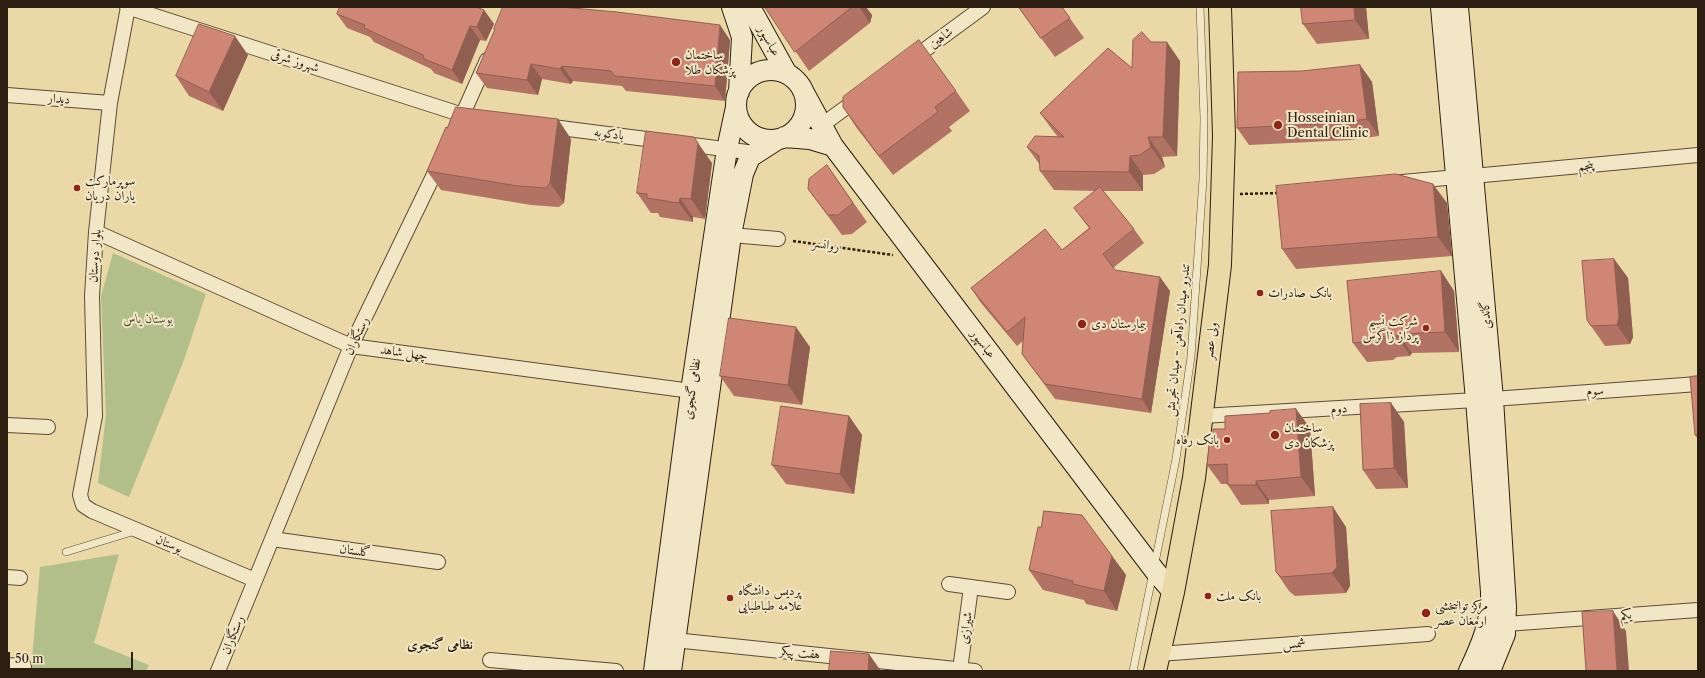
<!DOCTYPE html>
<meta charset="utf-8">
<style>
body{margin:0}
#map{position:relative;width:1705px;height:678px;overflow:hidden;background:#ead8a7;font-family:"Libre Caslon Text",serif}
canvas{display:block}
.frame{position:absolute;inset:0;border:8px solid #2c1e11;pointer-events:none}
.scale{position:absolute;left:8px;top:652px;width:125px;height:18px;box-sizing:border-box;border:2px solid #2c1e11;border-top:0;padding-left:5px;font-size:12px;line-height:14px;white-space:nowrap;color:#2c1e11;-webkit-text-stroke:3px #f1e6c6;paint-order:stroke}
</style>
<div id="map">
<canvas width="1705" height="678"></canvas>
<div class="frame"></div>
<div class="scale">50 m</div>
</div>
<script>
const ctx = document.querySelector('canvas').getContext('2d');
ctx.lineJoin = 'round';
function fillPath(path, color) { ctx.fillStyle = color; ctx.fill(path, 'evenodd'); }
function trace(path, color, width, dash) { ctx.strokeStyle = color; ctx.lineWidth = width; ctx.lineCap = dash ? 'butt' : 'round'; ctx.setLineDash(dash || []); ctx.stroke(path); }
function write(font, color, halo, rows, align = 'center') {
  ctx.font = font + ' "Libre Caslon Text",Amiri,serif'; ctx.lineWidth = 4; ctx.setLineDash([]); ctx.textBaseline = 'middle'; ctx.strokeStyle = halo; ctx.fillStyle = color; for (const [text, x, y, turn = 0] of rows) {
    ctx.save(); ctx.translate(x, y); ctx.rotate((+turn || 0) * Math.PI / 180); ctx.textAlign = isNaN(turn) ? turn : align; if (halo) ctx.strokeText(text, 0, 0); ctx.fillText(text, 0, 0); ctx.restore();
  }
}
fillPath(new Path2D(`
 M 113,253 L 206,294 L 184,360 L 129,497 L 98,483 L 106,415 L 101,296 Z
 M 119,554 L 94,643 L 149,665 L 146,671 L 31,671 L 40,567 Z`), '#b3bf8a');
const lane = new Path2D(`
 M 66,552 L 135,531
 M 1133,671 L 1176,459 L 1191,357 L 1203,179 L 1204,118 L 1200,7`);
const street = new Path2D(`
 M 127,7 L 463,115 L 471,116
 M 128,7 L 110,103 L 96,232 L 92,296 L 95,416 L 80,495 L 83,505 L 92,511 L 255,580
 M 911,60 L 983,7
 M 7,95 L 110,103
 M 458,125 L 487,60
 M 822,125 L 859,98
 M 545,126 L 755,153
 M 1473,176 L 1698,155
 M 1402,182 L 1457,177
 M 96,232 L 351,346 L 699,392
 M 731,235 L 778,239
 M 1493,399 L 1698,384
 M 1202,416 L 1476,400
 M 7,425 L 48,427
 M 272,539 L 438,562
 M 7,577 L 20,578
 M 949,584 L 1008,592
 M 1506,624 L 1698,610
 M 674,640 L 975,671
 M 1159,654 L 1428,634
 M 490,660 L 616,671
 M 7,665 L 24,666
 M 960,670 L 971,587
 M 218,671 L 351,346 L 440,162`);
const secondary = new Path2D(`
 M 732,7 L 742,37 L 739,92
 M 750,7 L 787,74
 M 1441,7 L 1476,400 L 1491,592 C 1492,620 1481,646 1469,671
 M 1458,7 L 1493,399 L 1506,607 L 1505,634 L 1490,671
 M736 105a35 35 0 1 1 70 0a35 35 0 1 1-70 0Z
 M 802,89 L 833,146 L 1155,571 L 1173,592
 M 784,137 L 810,139 L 833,146
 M 654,671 L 691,391 L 727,149 L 736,107
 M 671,671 L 731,235 L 743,174 L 750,157 L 778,139`);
const primary = new Path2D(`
 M 1155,671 L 1173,592 L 1194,478 L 1220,265 L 1224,136 L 1220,7`);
trace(lane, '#5c4c36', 8);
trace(street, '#5c4c36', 16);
trace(secondary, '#2c1e11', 22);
trace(primary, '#2c1e11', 24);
trace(new Path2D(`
 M 1240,194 L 1279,193
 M 793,241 L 893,255`), '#2c1e11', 2.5, [3, 2]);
trace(lane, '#f1e6c6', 7);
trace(street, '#f1e6c6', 14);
trace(secondary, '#f1e6c6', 20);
trace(primary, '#ead8a7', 22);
fillPath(new Path2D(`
 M 765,7 L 866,7 L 872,15 L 870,23 L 809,71 Z
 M 1018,7 L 1062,7 L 1084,38 L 1055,57 Z
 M 1301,7 L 1366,7 L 1369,39 L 1317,44 L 1303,24 Z
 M 484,10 L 494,24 L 486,41 L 480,40 L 462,84 L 434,73 L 431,69 L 374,42 L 370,37 L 347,28 L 337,14 Z
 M 494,29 L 730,40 L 725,101 L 626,91 L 622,86 L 573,81 L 571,84 L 542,79 L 538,95 L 487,88 L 476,73 L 495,30 Z
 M 1151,42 L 1180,61 L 1177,156 L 1162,157 L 1165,167 L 1154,174 L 1143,175 L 1143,191 L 1103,191 L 1134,229 L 1144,243 L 1113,268 L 1115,270 L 1170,291 L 1151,413 L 1055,399 L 1022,354 L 1023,341 L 1017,346 L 981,303 L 971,288 L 1062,250 L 1089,228 L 1074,208 L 1095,191 L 1054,190 L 1040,171 L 1040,165 L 1027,147 L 1058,137 L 1054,132 L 1040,113 L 1132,68 Z
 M 248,55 L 223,111 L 189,96 L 176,76 Z
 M 1360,65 L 1372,82 L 1379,136 L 1350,140 L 1249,145 L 1237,128 L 1302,71 Z
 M 956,91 L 970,111 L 949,127 L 952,131 L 893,175 L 856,127 L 843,107 Z
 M 447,128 L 571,139 L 564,203 L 559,207 L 531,205 L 441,190 L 427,171 Z
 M 712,163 L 705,219 L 693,217 L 693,222 L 660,217 L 658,213 L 651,213 L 637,193 Z
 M 827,165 L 867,222 L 852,234 L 842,235 L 822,208 L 808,189 Z
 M 1447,203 L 1452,256 L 1296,269 L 1282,249 Z
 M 1614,259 L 1628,278 L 1633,337 L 1630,344 L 1605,346 L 1591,326 Z
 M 1441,271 L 1454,291 L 1459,352 L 1412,353 L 1410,356 L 1397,357 L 1393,360 L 1367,362 L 1353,343 Z
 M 810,347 L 802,405 L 734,396 L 720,376 Z
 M 1698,376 L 1698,439 L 1695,435 Z
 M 1391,403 L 1404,422 L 1408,488 L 1376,489 L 1363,470 Z
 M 1296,409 L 1310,428 L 1315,496 L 1269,500 L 1269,504 L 1241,505 L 1228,485 L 1227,484 L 1221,484 L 1207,465 L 1225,429 L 1270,413 Z
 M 849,416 L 862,435 L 854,494 L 786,484 L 772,465 Z
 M 1346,527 L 1350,586 L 1346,593 L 1295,596 L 1289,591 L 1276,572 Z
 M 1112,556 L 1126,575 L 1117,611 L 1086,604 L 1084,600 L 1043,590 L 1029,570 Z`), '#b27365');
fillPath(new Path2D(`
 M 859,7 L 866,7 L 872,15 L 870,23 Z
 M 1354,7 L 1366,7 L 1369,39 L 1355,20 Z
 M 484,10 L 494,24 L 486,41 L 477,27 Z
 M 720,25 L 730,40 L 725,101 L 715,86 Z
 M 470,26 L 480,40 L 462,84 L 452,70 Z
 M 235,36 L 248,55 L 223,111 L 209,92 Z
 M 1167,42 L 1180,61 L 1177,156 L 1163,137 Z
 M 531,64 L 542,79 L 538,95 L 527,80 Z
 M 1360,65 L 1372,82 L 1379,136 L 1367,119 Z
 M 562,66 L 573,81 L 571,84 L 560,69 Z
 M 558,119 L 571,139 L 564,203 L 550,183 Z
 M 1148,137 L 1162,157 L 1165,167 L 1151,147 Z
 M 698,143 L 712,163 L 705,219 L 691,199 Z
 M 1130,156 L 1143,175 L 1143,191 L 1129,172 Z
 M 1433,184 L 1447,203 L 1452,256 L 1438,237 Z
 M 680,198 L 693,217 L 693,222 L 679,203 Z
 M 1614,259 L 1628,278 L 1633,337 L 1630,344 L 1617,325 Z
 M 1441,271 L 1454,291 L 1459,352 L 1445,332 Z
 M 1160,277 L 1170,291 L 1151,413 L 1142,399 Z
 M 796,327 L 810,347 L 802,405 L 788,385 Z
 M 1398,334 L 1412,353 L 1410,356 L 1397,336 Z
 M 1391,403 L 1404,422 L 1408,488 L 1394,468 Z
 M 1296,409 L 1310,428 L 1315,496 L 1301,477 Z
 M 849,416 L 862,435 L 854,494 L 840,474 Z
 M 1256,481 L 1269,500 L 1269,504 L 1256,485 Z
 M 1333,507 L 1346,527 L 1350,586 L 1346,593 L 1332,573 Z
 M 1112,556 L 1126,575 L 1117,611 L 1104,591 Z
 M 1613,611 L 1626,631 L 1629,671 L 1617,671 Z
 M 869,654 L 881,671 L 868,671 Z`), '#915e52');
const building = new Path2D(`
 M 340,7 L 476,7 L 484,10 L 477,27 L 470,26 L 452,70 L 424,59 L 423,55 L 364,28 L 365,25 L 337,14 Z
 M 503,7 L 561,7 L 617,12 L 720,25 L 715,86 L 615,76 L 611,71 L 562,66 L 560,69 L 531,64 L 527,80 L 476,73 L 495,29 L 494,29 Z
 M 765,7 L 852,7 L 795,52 Z
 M 1019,7 L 1062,7 L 1070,18 L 1041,38 Z
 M 1301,7 L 1354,7 L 1355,20 L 1303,24 Z
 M 199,24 L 235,36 L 209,92 L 176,76 Z
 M 1142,32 L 1151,42 L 1167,42 L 1163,137 L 1148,137 L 1151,147 L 1140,155 L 1130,156 L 1129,172 L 1040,171 L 1039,156 L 1027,147 L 1035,136 L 1064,137 L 1040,113 L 1108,48 L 1132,68 L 1133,40 Z
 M 919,40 L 956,91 L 935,107 L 938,112 L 879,156 L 843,107 L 843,97 Z
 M 1360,65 L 1367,119 L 1338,123 L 1237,128 L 1238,72 L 1302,71 Z
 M 456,107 L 558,119 L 550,183 L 546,188 L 518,186 L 427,171 L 446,127 L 447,128 Z
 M 646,131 L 694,137 L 698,143 L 691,199 L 680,198 L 679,203 L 647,198 L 647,194 L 637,193 Z
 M 827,165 L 853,203 L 838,215 L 828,215 L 808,189 L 809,179 Z
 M 1396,174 L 1433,184 L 1438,237 L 1282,249 L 1276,186 Z
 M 1100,187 L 1134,229 L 1103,254 L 1115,270 L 1160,277 L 1142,399 L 1045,384 L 1022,354 L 1025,317 L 1007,332 L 971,288 L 1045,229 L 1062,250 L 1090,228 L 1074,208 Z
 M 1614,259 L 1619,317 L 1617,325 L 1591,326 L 1587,320 L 1582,261 Z
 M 1441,271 L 1445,332 L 1398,334 L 1397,336 L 1383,337 L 1380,340 L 1353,343 L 1347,281 Z
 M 729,318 L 796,327 L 788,385 L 720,376 Z
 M 1698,376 L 1698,435 L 1695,435 L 1690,377 Z
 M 1391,403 L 1394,468 L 1363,470 L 1360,404 Z
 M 781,406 L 849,416 L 840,474 L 772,465 Z
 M 1296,409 L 1301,477 L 1256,481 L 1256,485 L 1228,485 L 1227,464 L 1207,465 L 1209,445 L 1213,446 L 1213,429 L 1225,429 L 1225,416 L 1270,413 L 1270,411 Z
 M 1333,507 L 1337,567 L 1332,573 L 1281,577 L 1276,572 L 1271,511 Z
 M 1044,511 L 1082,515 L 1112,556 L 1104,591 L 1073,584 L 1073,581 L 1029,570 L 1038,527 L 1041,527 Z
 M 1613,611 L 1617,671 L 1586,671 L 1582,612 Z
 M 831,651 L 869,654 L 868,671 L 829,671 Z`);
fillPath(building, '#cf8675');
trace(building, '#915e52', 1);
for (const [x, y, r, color] of [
 [676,62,5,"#8f2418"],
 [1278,125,5,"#8f2418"],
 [77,188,4,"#8f2418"],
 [1260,293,4,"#8f2418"],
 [1082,324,5,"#8f2418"],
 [1426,328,4,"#8f2418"],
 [1275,435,5,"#8f2418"],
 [1227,440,4,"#8f2418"],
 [1208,596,4,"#8f2418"],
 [730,598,4,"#8f2418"],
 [1426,613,5,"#8f2418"]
]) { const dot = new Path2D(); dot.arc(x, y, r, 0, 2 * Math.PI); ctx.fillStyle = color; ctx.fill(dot); trace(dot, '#f1e6c6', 1.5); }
write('13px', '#2c1e11', '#f1e6c6', [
 ["شاهین",941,38,-36],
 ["عباسپور",769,41,61],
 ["شهروز شرقی",295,61,18],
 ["دیدار",59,99,5],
 ["بادکوبه",609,134,7],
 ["پنجم",1586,166,-5],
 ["روانسر",826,245,9],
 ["بلوار دوستان",95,256,-86],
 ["گاندی",1486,315,-95],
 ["رستگاران",357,336,-65],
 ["تندرو میدان راه‌آهن - میدان تجریش",1178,340,-84],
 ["ولی عصر",1211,341,-83],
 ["عباسپور",983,344,53],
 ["چهل شاهد",404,353,8],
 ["نظامی گنجوی",692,389,-82],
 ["سوم",1595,391,-4],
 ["دوم",1339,409,-4],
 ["بوستان",169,544,23],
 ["گلستان",355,551,8],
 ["یکم",1626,615,-4],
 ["شیرازی",966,628,-82],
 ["رستگاران",233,635,-68],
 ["شمس",1294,644,-4],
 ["هفت پیکر",800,653,6]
]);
write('13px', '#2c1e11', '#f1e6c6', [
 ["ساختمان",685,55],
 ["پزشکان طلا",685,70],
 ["Hosseinian",1287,118],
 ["Dental Clinic",1287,133],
 ["سوپرمارکت",85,181],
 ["یاران دریان",85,196],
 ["بانک صادرات",1268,293],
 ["شرکت نسیم",1418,321,"right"],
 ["پرداز زاگرس",1418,336,"right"],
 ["بیمارستان دی",1091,324],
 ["ساختمان",1284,428],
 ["پزشکان دی",1284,443],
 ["بانک رفاه",1219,440,"right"],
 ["پردیس دانشگاه",738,591],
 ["علامه طباطبایی",738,606],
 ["بانک ملت",1216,596],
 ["مرکز توانبخشی",1435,606],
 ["ارمغان عصر",1435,621]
], 'left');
write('italic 13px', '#544e35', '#f1e6c6', [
 ["بوستان یاس",148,319]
]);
write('bold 14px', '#2c1e11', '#f1e6c6', [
 ["نظامی گنجوی",440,645]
]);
</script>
